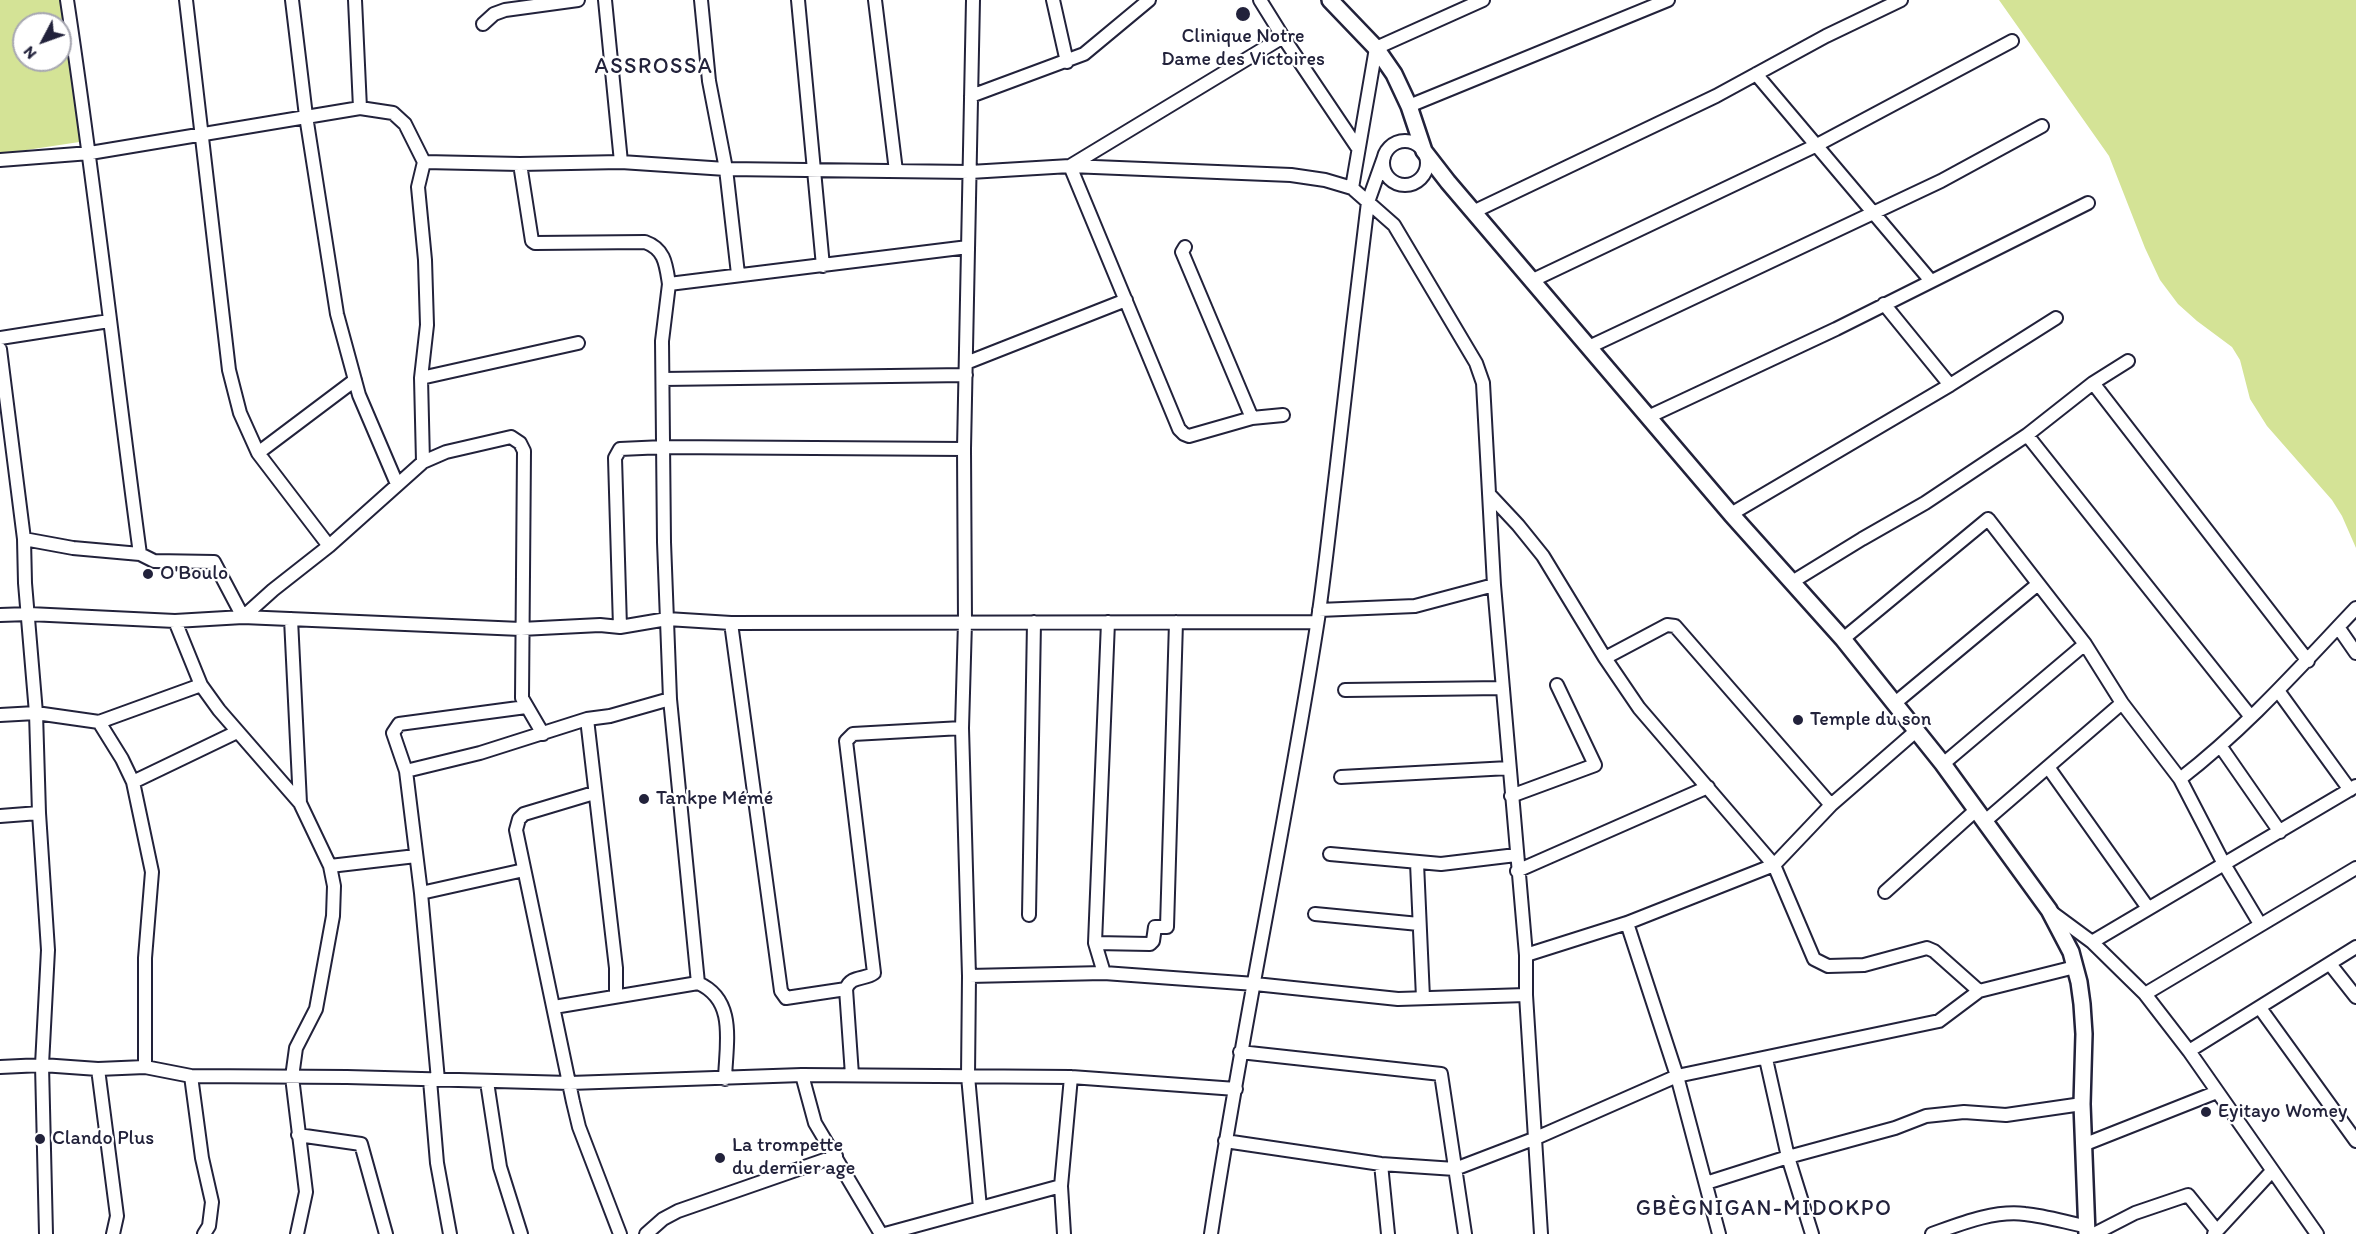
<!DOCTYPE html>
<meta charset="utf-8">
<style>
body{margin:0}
#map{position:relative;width:2356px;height:1234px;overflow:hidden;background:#fff;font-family:Itim,sans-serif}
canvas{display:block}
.north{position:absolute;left:12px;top:12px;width:60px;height:60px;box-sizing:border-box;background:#fff;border:2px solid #a7a7b1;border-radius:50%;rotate:229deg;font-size:16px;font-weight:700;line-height:24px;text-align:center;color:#22223b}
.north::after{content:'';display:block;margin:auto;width:21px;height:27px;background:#22223b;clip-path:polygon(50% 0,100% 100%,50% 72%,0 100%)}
</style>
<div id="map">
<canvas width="2356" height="1234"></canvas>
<div class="north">N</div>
</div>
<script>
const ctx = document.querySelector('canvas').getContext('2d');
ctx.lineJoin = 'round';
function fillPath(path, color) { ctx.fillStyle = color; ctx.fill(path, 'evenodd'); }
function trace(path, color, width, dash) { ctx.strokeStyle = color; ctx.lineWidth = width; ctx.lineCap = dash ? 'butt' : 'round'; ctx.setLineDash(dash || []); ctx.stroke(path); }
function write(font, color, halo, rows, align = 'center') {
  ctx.font = font + ' Itim,sans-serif'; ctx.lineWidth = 4.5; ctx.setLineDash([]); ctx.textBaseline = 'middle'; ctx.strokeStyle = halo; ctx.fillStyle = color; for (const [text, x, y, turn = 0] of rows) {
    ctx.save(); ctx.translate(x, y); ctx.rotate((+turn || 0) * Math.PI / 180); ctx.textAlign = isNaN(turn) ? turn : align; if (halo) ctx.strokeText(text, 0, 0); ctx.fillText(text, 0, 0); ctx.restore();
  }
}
fillPath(new Path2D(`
 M 0,0 L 64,0 L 86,141 L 0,154 ZM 24,24 L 60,24 L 60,60 L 24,60 Z
 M 1999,0 L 2356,0 L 2356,548 L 2342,516 L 2332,500 L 2267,426 L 2250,399 L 2240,360 L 2232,347 L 2197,321 L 2178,304 L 2160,280 L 2145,248 L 2109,156 Z`), '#d4e396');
const minor = new Path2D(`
 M 67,0 C 95,184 115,369 140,554
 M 186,0 L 229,370 L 240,413 L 258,453 L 329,546
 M 292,0 L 306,116 L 337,314 L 359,395 L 397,484
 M 355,0 L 360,108 L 393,113 L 405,124 L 424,162 L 418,187 L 425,260 L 427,325 L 421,378 L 423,462
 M 605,0 L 621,162
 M 701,0 L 709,81 L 726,169 L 738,274
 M 798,0 L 823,266
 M 875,0 L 896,171
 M 973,0 L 964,449 L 965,622 L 962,728 L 969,976 L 968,1076 L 980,1208
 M 1053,0 L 1067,62
 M 1260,0 L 1283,37 L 1357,147
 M 483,24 L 494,14 L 505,10 L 578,0
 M 1756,74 L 1931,281
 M 971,96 L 1084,54 L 1149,0
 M 1409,106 L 1668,0
 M1383 163a22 22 0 1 1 44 0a22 22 0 1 1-44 0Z
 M 0,160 L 90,153 L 360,108
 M 424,162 L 520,164 L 621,162 L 726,169 L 970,172 L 1070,166 L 1291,175 L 1325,180 L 1352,188 L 1394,225 L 1476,363 L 1483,383 L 1494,585 L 1526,955 L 1526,995 L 1541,1234
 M 520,164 L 532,241 L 535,243 L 645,242 C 665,249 666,265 669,284
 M 1352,188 L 1376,48 L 1483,0
 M 1473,212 L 1716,96 L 1826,36 L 1901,0
 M 1185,247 L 1182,252 L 1252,418
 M 1531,281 L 1817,145 L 2012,41
 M 1884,304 L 1950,385
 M 0,338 L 109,321
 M 1589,347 L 1941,181 L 2042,126
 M 0,349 L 24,539 L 25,583 L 36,713 L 39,813 L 48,950 L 42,1065 L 46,1234
 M 966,363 L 1126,300
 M 421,378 L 578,343
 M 663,379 L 966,375
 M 2093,383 L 2308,661
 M 1283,415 L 1252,418 L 1189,436 L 1184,434 L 1179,429 L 1070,166 L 1283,37
 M 1648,417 L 1836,329 L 2088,203
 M 2027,435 L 2251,717
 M 258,453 L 355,380
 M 1489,494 L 1518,525 L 1543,556 L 1605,658 L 1639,708 L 1774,865 L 1814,959 L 1828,966 L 1864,965 L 1927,948 L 1934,951 L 1979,991
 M 1731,514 L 1950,385 L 2056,318
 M 24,539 L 73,548 L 140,554 L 154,561 L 214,562 L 243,617
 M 1792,582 L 1862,539 L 1925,503 L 2027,435 L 2093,383 L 2128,361
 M 1319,610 L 1415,606 L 1494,585
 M 0,615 L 29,614 L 175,621 L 243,617 L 521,629 L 600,625 L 620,627 L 667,619 L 731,623 L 1317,622
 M 243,617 L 273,590 L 329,546 L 423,462 L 446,452 L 511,437 L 520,443 L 524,451 L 522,698 L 543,734
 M 291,619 L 300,803
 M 175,621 L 201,685 L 219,710 L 300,803 L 330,866 L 334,886 L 333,916 L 316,1009 L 296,1048 L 292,1077 L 306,1192 L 297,1234
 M 731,623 L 781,991 L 786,998 L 846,989
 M 620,627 L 615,458 L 620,449 L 664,447 L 964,449
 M 2338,627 L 2356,653
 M 1843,639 L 1988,519 L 2085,644 L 2122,703 L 2180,779 L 2224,864 L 2260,924
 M 1605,658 L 1667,625 L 1675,626 L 1831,805
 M 1345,690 L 1503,688
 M 2279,692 L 2350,790
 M 1895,703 L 2038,584
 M 0,715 L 36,713 L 99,722 L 201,685
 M 587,719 L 616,968 L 616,996
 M 99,722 L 122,759 L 133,782 L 152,872 L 145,958 L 145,1067
 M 2221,747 L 2280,832
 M 1943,764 L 2085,644
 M 2048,767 L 2148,908
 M 406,771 L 480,753 L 587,719 L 610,716 L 670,699
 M 1341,777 L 1509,768
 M 2180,779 C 2247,727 2298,669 2356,608
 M 133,782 L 237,732
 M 594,793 L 524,814 L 519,819 L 516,830 L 573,1102 L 579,1127 L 620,1234
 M 1511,796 L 1595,765 L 1557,685
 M 0,816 L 39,813
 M 1984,822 L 2122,703
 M 1330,854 L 1441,864 L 1516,855
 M 1417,863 L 1423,998
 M 330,866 L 416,856
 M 1517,871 L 1708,787
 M 1885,892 L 1976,810
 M 421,893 L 524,870
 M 2050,911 L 2092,942 L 2145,994 L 2189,1051 L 2317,1234
 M 1315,914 L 1419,924
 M 1029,915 L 1034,622
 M 1627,923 L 1677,1076 L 1719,1234
 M 2092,942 L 2356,786
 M 1095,943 L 1150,944 L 1153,941 L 1155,927 L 1167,927 L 1176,622
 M 1526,955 L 1627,923 L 1774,865 L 1831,805 L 1916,731
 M 2330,964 L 2356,997
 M 1104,973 L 1095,943 L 1108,622
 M 969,976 L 1104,973 L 1255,984 L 1398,999 L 1526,995
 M 698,983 L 670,699 L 664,542 L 662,341 L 669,284 L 968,247
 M 2145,994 L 2356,868
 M 554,1007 L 698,983 C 737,1000 726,1044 725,1079
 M 2260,1008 L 2356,1141
 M 2189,1051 L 2356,947
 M 1240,1052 L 1441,1074 L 1465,1234
 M 1766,1059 L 1788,1157 L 1812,1234
 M 0,1067 L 42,1065 L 98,1069 L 145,1067 L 191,1076 L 347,1077 L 570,1083 L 802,1075 L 1071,1077 L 1236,1089
 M 98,1069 L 117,1216 L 113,1234
 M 802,1075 L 815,1123 L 881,1234
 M 852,1075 L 846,989 C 851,975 865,980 874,973 L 846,741 L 853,734 L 962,728
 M 191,1076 L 202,1158 L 212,1202 L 209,1226 L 204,1234
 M 430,1080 L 437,1163 L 450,1234
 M 438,1080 L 421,893 L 406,771 L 393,733 L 399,724 L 526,707
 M 487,1082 L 500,1167 L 521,1234
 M 298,1135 L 361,1144 L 386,1234
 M 1225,1141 L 1381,1164 L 1455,1169 L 1536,1138 L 1677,1076 L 1939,1021 L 1979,991 L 2075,967
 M 2083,1145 L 2217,1092
 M 1381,1164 L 1388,1234
 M 1706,1183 L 1788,1157 L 1895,1128 L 1926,1116 L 1964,1112 L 2006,1115 L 2082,1104
 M 646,1234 L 663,1219 L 678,1211 L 836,1156
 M 885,1234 L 1061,1186
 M 1064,1234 L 1061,1186 L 1071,1077
 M 1211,1234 C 1242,1028 1286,825 1318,619 C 1325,571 1330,522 1336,473 C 1346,383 1357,292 1368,202 L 1384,157
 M 1932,1234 C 1960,1224 1994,1210 2025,1214 C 2045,1216 2065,1222 2085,1226
 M 2094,1234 L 2135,1213 L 2188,1195 L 2217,1231
 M 2214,1234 L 2272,1171`);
const major = new Path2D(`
 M 1330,0 L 1376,48 L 1394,74 L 1409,106 L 1424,151 L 1448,182 L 1731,514 L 1843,639 L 1943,764 L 2049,910 L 2071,952 L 2079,982 L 2082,1004 L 2084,1034 L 2082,1104 L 2087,1234`);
trace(minor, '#22223b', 16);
trace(major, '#22223b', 20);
trace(minor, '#fff', 12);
trace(major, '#fff', 15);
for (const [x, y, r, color] of [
 [1243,14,8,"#22223b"],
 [148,574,6,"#22223b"],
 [1798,720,6,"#22223b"],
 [644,799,6,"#22223b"],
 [2206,1112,6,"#22223b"],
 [40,1139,6,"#22223b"],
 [720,1158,6,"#22223b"]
]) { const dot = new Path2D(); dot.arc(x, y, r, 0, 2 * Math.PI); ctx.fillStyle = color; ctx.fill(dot); trace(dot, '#fff', 2); }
write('20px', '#22223b', '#fff', [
 ["Clinique Notre",1243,37,"center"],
 ["Dame des Victoires",1243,60,"center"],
 ["O'Boulo",160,574],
 ["Temple du son",1810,720],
 ["Tankpe Mémé",656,799],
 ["Eyitayo Womey",2218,1112],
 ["Clando Plus",52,1139],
 ["La trompette",732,1146],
 ["du dernier age",732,1169]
], 'left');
ctx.letterSpacing = '1.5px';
write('22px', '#22223b', '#fff', [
 ["ASSROSSA",654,67],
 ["GBÈGNIGAN-MIDOKPO",1764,1209]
]);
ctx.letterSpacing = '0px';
</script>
